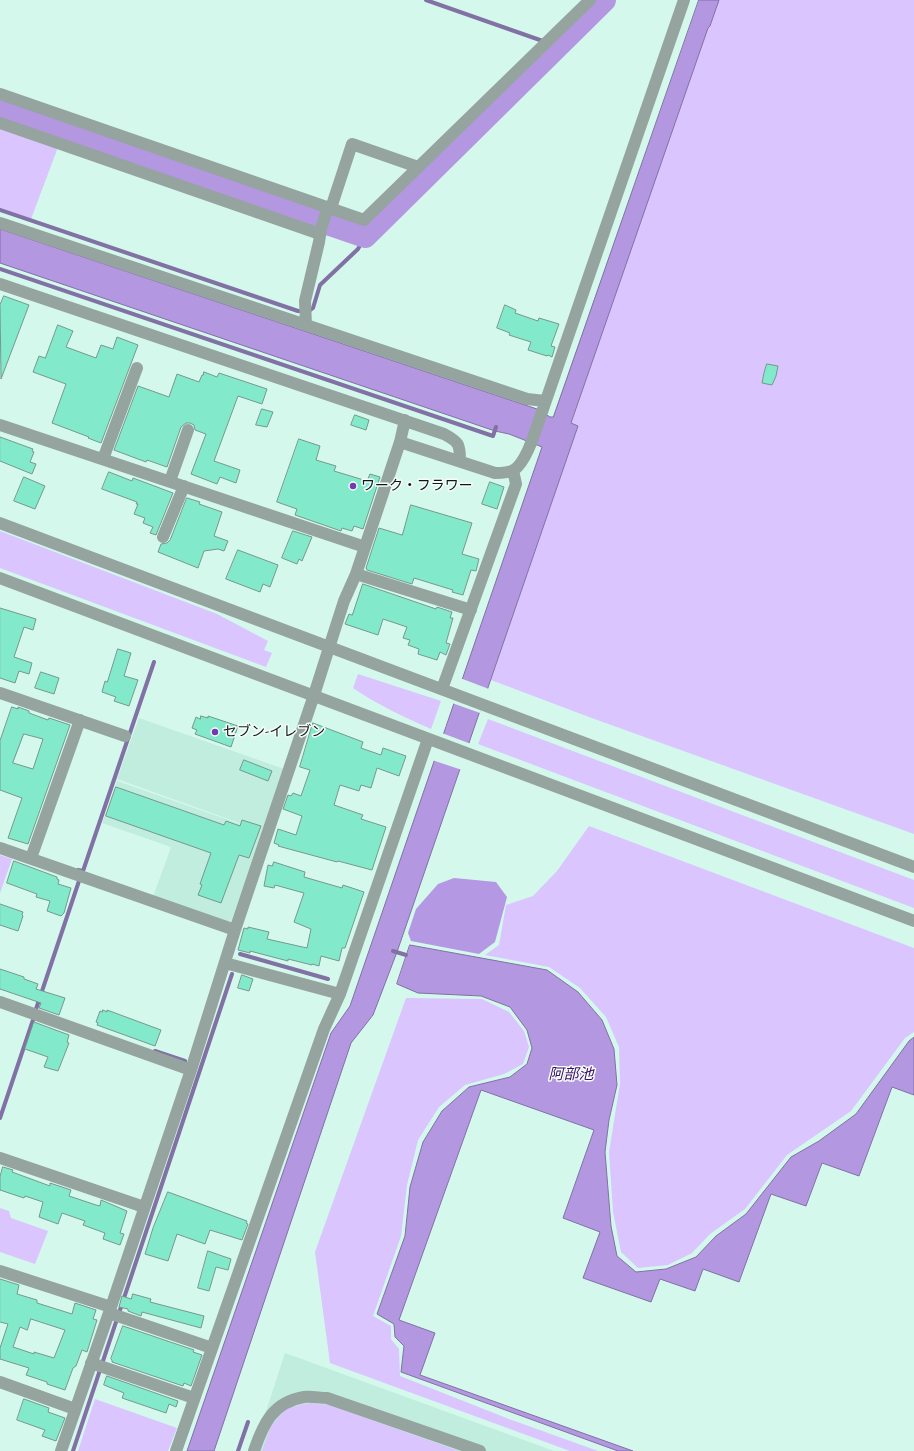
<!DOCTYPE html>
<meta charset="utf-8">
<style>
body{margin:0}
canvas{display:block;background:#d4f8eb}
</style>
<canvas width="914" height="1451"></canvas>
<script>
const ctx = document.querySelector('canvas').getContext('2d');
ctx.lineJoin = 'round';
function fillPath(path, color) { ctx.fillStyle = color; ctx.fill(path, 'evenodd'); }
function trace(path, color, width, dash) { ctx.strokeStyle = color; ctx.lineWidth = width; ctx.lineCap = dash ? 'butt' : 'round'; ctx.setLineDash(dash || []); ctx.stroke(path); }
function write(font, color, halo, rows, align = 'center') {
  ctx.font = font + ' "Alegreya Sans","Noto Sans JP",sans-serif'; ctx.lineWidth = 3; ctx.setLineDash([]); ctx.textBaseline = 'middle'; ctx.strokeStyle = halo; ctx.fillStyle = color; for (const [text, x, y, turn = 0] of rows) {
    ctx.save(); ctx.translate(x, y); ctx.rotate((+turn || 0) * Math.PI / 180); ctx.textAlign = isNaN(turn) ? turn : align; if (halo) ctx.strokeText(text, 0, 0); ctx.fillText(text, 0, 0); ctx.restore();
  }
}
fillPath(new Path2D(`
 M 139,718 L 284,769 L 262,831 L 117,779 Z
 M 117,781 L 263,832 L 231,921 L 227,923 L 153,897 L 171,847 L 102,823 Z
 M 285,1353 L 554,1451 L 253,1451 Z`), '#c0eddd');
fillPath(new Path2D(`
 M 719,0 L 914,0 L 914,834 L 589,717 L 491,680 L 578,426 L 571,424 L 708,27 L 710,26 Z
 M 0,127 L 58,147 L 31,219 L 0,208 Z
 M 0,531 L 217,614 L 268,641 L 264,650 L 272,653 L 266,667 L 0,568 Z
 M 358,674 L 441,701 L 431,729 C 404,717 378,705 353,688 Z
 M 488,719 L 914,880 L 914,908 L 478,744 Z
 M 589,826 L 914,948 L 914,1032 L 905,1038 L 851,1111 L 787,1155 L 745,1209 L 710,1234 L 692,1253 L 668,1265 L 638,1268 L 621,1252 L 613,1212 L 609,1152 L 620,1084 L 619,1047 L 606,1017 L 580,988 L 549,967 L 485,955 L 499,945 L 506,905 L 533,896 L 557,871 Z
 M 0,855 L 12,859 L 0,893 Z
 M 406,998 L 482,999 L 509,1012 L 524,1031 L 529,1047 L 523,1064 L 504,1074 L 465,1085 L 439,1107 L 418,1140 L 407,1185 L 401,1236 L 373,1316 L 391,1326 L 391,1339 L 399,1349 L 400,1376 L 509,1419 L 598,1451 L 570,1451 L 330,1363 L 315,1252 Z
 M 0,1208 L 9,1211 L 11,1218 L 48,1231 L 35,1264 L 0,1252 Z
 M 95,1399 L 177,1428 L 168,1451 L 78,1451 Z
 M 310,1403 L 329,1405 L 459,1451 L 262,1451 L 271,1426 L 287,1408 Z`), '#dac5ff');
fillPath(new Path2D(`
 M 454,878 L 496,882 L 507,897 L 495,942 L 479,954 L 411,941 L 408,933 L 416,909 L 438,884 Z`), '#b598e3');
const water = new Path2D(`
 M 699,0 L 719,0 L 710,26 L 708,28 L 571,423 L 578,426 L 397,952 L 373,1015 L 351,1043 L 214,1451 L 187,1451 L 331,1033 L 350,1006 L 542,447 L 509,434 L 495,431 L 0,263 L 0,229 L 537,409 L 550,417 L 553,417 Z
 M 410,945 L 547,970 L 578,992 L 602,1020 L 614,1049 L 617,1085 L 609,1120 L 605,1152 L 611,1226 L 617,1256 L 636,1272 L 666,1269 L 696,1257 L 716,1236 L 746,1214 L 791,1157 L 819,1141 L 856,1114 L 909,1041 L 914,1037 L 914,1095 L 892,1087 L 859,1176 L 822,1163 L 806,1206 L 771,1194 L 739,1282 L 703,1269 L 695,1291 L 660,1279 L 651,1302 L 583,1278 L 600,1232 L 563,1218 L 594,1130 L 481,1090 L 399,1320 L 435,1333 L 420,1375 L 633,1451 L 618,1451 L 401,1372 L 404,1346 L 395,1337 L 394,1324 L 377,1314 L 405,1236 L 410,1187 L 423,1142 L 442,1111 L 469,1087 L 510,1077 L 527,1064 L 532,1048 L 527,1030 L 510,1007 L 481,996 L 418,993 L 397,984 Z`);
fillPath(water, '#b397e1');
trace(water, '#8171a4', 1);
fillPath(new Path2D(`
 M 460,678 L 489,689 L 480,713 L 452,703 Z
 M 442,733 L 471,744 L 462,770 L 432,760 Z`), '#d4f8eb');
trace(new Path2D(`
 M 426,0 L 557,46
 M 0,210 L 298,311 L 309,311 L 313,308 L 320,285 L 358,249 L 365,236
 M 0,269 L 493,436 L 496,427
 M 78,870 L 83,871 L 154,662
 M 393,951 L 406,955
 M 240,954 L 328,979
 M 36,1009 L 79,881
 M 155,1051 L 185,1061
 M 0,1118 L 33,1020
 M 73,1451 L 232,974
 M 238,1451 L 248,1422`), '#8171a4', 4);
trace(new Path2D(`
 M 0,111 L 365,236 L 604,0`), '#b397e1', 24);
const building = new Path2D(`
 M 4,296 L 29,305 L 1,379 L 0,305 Z
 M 505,305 L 516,310 L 515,313 L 538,321 L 539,318 L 559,324 L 551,346 L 555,347 L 552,357 L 548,355 L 547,356 L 528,350 L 531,342 L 509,335 L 510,333 L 497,328 Z
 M 58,325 L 73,331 L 66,347 L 96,358 L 101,345 L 113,349 L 117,337 L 138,345 L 101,443 L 88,438 L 89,437 L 52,423 L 66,384 L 33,372 L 39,356 L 45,358 Z
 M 767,364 L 778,366 L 776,376 L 772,385 L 762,383 L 764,373 Z
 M 204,372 L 217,377 L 219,373 L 267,389 L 262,404 L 238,396 L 214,461 L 240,470 L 236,483 L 220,477 L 217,484 L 191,474 L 206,434 L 195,430 L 194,425 L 190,423 L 186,423 L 181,427 L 167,467 L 147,460 L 146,462 L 114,450 L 138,386 L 169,397 L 177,374 L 199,382 L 202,375 L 203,375 Z
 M 262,409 L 273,412 L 267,427 L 256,425 Z
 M 355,415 L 369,420 L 366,430 L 351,425 Z
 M 0,437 L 33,449 L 32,451 L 34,452 L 30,462 L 36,464 L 32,474 L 0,461 Z
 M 299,439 L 320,446 L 316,460 L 336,466 L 334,471 L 367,481 L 370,474 L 380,477 L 363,529 L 354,526 L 352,531 L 342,528 L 341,531 L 295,515 L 297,509 L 277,502 Z
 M 109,472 L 132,481 L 133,478 L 173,493 L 156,535 L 150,533 L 153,527 L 143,523 L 145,518 L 134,514 L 138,504 L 136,504 L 137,502 L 102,489 Z
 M 24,477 L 45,486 L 35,509 L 14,501 Z
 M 490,482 L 504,487 L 497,509 L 482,504 Z
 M 187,498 L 200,502 L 199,504 L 222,512 L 214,536 L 228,541 L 224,551 L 218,549 L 204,551 L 198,568 L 158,552 L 161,544 L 167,543 L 170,540 Z
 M 411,505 L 472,523 L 462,554 L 479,559 L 476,571 L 471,570 L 463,595 L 452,592 L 453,590 L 414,578 L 412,584 L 367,570 L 366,568 L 379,528 L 402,535 Z
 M 293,531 L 312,537 L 302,561 L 299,559 L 297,564 L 282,558 Z
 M 238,550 L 278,565 L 270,587 L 263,584 L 260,592 L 226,579 Z
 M 363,584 L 436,609 L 437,607 L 452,612 L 450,618 L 453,618 L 446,643 L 450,644 L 446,655 L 440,652 L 437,660 L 418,654 L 419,649 L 408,645 L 410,640 L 403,638 L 407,627 L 383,619 L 378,635 L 345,624 L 349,614 L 352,615 Z
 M 0,608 L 36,619 L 33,630 L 24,627 L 14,657 L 32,663 L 29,674 L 19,671 L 15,683 L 0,678 Z
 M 118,649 L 131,653 L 124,676 L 138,680 L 129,706 L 114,701 L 116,697 L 102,692 L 105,681 L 107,682 Z
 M 41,672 L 59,678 L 54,694 L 35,688 Z
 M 12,707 L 18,709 L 18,707 L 29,711 L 29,713 L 48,720 L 49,718 L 70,725 L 28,844 L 8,838 L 22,798 L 0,790 L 0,741 ZM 24,734 L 43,739 L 33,769 L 13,763 Z
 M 201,716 L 208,718 L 208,716 L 238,726 L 231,747 L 195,734 L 197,730 L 192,728 L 196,717 L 200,719 Z
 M 313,723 L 363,742 L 361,748 L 381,755 L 383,748 L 406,756 L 399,776 L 377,768 L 371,788 L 361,785 L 359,791 L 340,785 L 334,805 L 363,815 L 361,819 L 386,827 L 372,870 L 338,861 L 337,862 L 278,846 L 279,845 L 274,843 L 278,829 L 296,835 L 302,816 L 283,809 L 288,795 L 291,796 L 293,793 L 301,796 L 310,770 L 300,767 Z
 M 244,760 L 272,771 L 268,781 L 240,770 Z
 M 116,787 L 224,825 L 226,821 L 240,826 L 242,820 L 261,826 L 249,858 L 239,855 L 221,903 L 198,895 L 202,885 L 200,884 L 211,853 L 106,816 Z
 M 14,861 L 57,877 L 57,879 L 59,880 L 58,884 L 71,888 L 64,913 L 61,916 L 47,911 L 50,901 L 36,897 L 37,894 L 7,883 Z
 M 274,862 L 305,872 L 304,877 L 342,888 L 343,885 L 364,892 L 345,948 L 342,948 L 339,961 L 321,956 L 319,966 L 312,964 L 312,965 L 288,959 L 288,961 L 250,951 L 250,953 L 238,950 L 244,928 L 248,929 L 248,927 L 269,932 L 267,939 L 307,948 L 311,929 L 294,922 L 304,893 L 275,885 L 274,888 L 264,886 L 268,865 L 272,866 Z
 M 0,904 L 23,912 L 22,915 L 23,916 L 18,931 L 0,925 Z
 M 0,969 L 24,977 L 24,979 L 38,984 L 36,989 L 65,998 L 59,1015 L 39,1008 L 41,1003 L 0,989 Z
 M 242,975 L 253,979 L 249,991 L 238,988 Z
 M 103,1010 L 107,1012 L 107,1010 L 161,1030 L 155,1046 L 97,1025 L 98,1023 L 96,1022 L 100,1011 L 102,1012 Z
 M 34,1022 L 69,1035 L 67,1042 L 69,1043 L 58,1071 L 44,1067 L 48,1057 L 25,1049 Z
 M 3,1167 L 13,1170 L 12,1172 L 50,1186 L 50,1183 L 71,1190 L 69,1196 L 96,1205 L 100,1206 L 101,1200 L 127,1211 L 120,1233 L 124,1234 L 120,1245 L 103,1239 L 105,1233 L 83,1225 L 85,1221 L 62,1213 L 58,1224 L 39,1217 L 43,1202 L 25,1196 L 24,1198 L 0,1190 L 0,1177 Z
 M 168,1192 L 247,1221 L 246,1223 L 248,1224 L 242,1240 L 210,1230 L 205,1244 L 177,1234 L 168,1261 L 145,1254 L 153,1228 Z
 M 208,1251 L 231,1259 L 228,1270 L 216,1267 L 209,1291 L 198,1288 Z
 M 0,1279 L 19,1285 L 17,1294 L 37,1300 L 37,1303 L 72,1314 L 75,1303 L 96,1310 L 93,1319 L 97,1320 L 87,1352 L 82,1350 L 76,1366 L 73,1368 L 65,1390 L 47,1384 L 47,1382 L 26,1375 L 29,1368 L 0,1359 L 0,1348 L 8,1324 L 0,1322 ZM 31,1319 L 65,1330 L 54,1358 L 34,1352 L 34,1354 L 13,1347 L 20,1327 L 27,1330 Z
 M 133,1294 L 151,1299 L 150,1302 L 204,1316 L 201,1328 L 142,1312 L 141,1316 L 128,1311 L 128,1309 L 119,1307 L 122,1296 L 131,1299 Z
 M 123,1326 L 194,1350 L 193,1352 L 202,1355 L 191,1386 L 184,1383 L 183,1386 L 112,1362 L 112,1360 L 111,1359 Z
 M 107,1376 L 178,1401 L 176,1407 L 169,1404 L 166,1413 L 122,1398 L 124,1393 L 104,1385 Z
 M 24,1399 L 49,1408 L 48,1412 L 65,1418 L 56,1441 L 42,1436 L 45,1430 L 17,1420 Z`);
fillPath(building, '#82eaca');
trace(building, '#77988c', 1);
trace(new Path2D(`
 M 0,94 L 364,220 L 590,0
 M 0,123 L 320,234
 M 328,207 L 321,229 L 319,242 L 305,301 L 306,325 L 527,399 L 545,401
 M 331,208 L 352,144 L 418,167
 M 0,223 L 306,325
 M 0,284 L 444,434 C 459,442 460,444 460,461
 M 0,425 L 365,547
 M 400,442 L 495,473 C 501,473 508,473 514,470 C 528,460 536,428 542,412 L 684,0
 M 103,459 L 137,368
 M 170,481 L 188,430
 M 0,523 L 914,867
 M 163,537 L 184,486
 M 356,574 L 471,610
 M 0,578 L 914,921
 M 442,689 L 516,484 L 513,470
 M 0,693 L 125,736
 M 0,848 L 235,930
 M 31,858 L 80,720
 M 225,963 L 340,994
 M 0,1002 L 191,1070
 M 0,1158 L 144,1207
 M 0,1271 L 111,1307
 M 109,1313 L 212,1348
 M 91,1363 L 194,1398
 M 0,1382 L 75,1409
 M 61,1451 L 111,1307 L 191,1070 L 235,930 L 314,695 L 335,629 L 344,601 L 356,574 L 400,442 L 405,420
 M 176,1451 L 324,1029 L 340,994 L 428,739
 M 254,1451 C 263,1424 273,1402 304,1397 C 311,1396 320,1398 327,1398 L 480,1451`), '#96a49f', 12);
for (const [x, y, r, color] of [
 [353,486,4,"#723bb1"],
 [215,732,4,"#723bb1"]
]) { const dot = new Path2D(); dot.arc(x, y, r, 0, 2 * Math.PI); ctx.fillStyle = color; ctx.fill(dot); trace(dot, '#f6fdfb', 1.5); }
write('14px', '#0c1915', '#f6fdfb', [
 ["ワーク・フラワー",361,486],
 ["セブン-イレブン",223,732]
], 'left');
write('italic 15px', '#3a0b64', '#f6fdfb', [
 ["阿部池",571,1074]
]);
</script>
